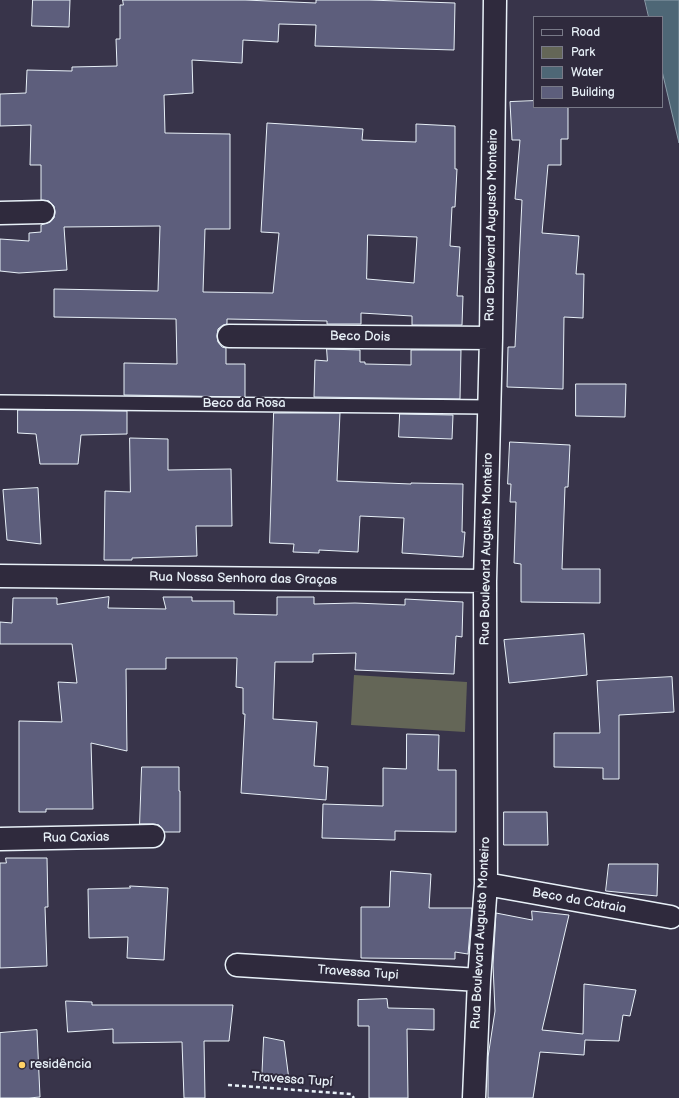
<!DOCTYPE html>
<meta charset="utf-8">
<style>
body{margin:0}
#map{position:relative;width:679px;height:1098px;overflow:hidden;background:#38344a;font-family:"Balsamiq Sans",sans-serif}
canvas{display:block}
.legend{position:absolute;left:533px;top:16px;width:130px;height:92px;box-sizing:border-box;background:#2f2a3d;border:1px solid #797a88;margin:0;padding:5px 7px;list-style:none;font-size:12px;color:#e8f1f8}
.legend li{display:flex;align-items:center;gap:8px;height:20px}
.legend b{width:20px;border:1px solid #797a88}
</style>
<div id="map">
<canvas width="679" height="1098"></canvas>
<ul class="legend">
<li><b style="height:5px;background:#2f2a3d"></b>Road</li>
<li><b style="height:11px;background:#646657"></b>Park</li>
<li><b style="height:11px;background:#4e6776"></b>Water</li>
<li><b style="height:11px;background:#5d5e7c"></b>Building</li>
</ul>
</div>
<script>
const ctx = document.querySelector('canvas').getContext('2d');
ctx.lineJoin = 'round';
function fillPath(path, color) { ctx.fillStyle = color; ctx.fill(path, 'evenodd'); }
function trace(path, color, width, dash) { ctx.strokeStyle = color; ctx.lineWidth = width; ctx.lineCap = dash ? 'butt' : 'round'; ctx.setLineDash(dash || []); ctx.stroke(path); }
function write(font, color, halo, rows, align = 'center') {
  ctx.font = font + ' "Balsamiq Sans",sans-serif'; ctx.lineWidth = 4; ctx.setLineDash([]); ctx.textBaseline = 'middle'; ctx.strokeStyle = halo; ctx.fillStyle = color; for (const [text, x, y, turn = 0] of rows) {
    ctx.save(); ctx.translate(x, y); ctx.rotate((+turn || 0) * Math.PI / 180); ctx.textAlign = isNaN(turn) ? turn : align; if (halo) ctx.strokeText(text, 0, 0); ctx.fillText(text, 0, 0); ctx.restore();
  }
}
fillPath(new Path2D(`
 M 354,675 L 467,682 L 465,732 L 351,725 Z`), '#646657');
const water = new Path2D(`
 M 645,0 L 679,0 L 679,143 L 662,71 L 662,17 L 649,17 Z`);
fillPath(water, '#4e6776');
trace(water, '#8c9eaa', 1);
const building = new Path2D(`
 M 33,0 L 70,0 L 69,27 L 32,26 Z
 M 123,0 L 245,0 L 316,3 L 316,0 L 369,0 L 455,3 L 454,50 L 315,46 L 316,25 L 279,24 L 278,42 L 243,40 L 242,63 L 192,60 L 193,93 L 164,95 L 165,133 L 230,134 L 230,229 L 205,229 L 203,292 L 273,293 L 279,233 L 261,232 L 267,123 L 363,129 L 362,140 L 416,142 L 416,124 L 455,126 L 455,169 L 457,169 L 455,207 L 452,207 L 450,246 L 460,247 L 457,296 L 463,296 L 462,325 L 412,325 L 412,316 L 361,313 L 361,324 L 327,324 L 327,321 L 227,319 L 227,324 L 223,325 L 218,329 L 217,336 L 218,342 L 222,347 L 226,348 L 226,364 L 245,364 L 245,397 L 124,395 L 124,363 L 177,364 L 176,319 L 54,317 L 54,289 L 158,291 L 160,226 L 64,227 L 67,270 L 19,273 L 0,271 L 0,239 L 29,241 L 29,233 L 41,232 L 41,225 L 50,222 L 54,218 L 55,212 L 54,206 L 49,201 L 41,200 L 41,165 L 30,165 L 31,125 L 0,126 L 0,94 L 26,93 L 27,70 L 72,71 L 72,67 L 117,66 L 116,39 L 120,39 L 120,5 L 123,5 ZM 368,235 L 417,237 L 414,283 L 367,279 Z
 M 534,101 L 534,107 L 568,107 L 568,139 L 561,139 L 561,165 L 548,165 L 542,233 L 579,236 L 576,274 L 584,274 L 583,318 L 564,317 L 563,389 L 507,387 L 508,347 L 515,347 L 522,200 L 515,199 L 520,140 L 512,140 L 510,102 Z
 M 327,349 L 360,350 L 360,362 L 365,362 L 365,364 L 411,365 L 411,350 L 461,350 L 460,399 L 314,397 L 315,360 L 327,361 Z
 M 576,384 L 626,384 L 625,417 L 576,416 Z
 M 18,410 L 127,411 L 127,434 L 81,435 L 78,464 L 40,464 L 36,434 L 18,433 Z
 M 274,413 L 340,413 L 337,481 L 411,484 L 411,483 L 463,484 L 462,532 L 465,532 L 463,557 L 402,553 L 404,518 L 360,516 L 358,552 L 319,550 L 319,553 L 293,552 L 294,544 L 270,543 Z
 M 400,414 L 453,415 L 452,439 L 399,437 Z
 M 130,438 L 168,439 L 168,470 L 231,469 L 232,526 L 196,526 L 197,556 L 132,558 L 132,560 L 104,560 L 105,491 L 130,492 Z
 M 510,442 L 570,445 L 568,487 L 565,487 L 562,569 L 600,569 L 600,603 L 521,602 L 521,564 L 514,563 L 516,502 L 510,502 L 511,484 L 508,484 Z
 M 38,488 L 41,544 L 7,540 L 3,490 Z
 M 109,597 L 108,608 L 166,609 L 163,597 L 192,597 L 192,601 L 234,601 L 234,614 L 277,615 L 277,597 L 314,597 L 314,604 L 355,603 L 405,605 L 405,599 L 463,602 L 462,637 L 456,636 L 454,674 L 355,670 L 356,653 L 313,654 L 313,662 L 275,662 L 273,719 L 317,722 L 314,766 L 328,767 L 326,800 L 241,793 L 245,714 L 243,714 L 243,688 L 236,687 L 237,658 L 166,658 L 166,669 L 126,669 L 127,751 L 91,743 L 93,809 L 46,809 L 46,812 L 19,812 L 19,721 L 62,722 L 58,682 L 77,683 L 72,644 L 0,644 L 0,622 L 12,623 L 13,598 L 57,598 L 57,604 Z
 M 584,634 L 587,675 L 509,683 L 504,640 Z
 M 672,677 L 674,712 L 619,715 L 619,779 L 603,779 L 603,768 L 554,767 L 554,733 L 600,733 L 597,681 Z
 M 407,734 L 439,735 L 438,770 L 456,770 L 456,832 L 395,831 L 395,840 L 322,838 L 323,804 L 383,806 L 383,768 L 406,769 Z
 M 142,767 L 179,767 L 179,791 L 180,791 L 180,832 L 164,832 L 159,825 L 153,824 L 140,824 Z
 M 504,812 L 547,812 L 548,845 L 504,845 Z
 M 6,858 L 47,858 L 48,907 L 45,907 L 47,966 L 0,968 L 0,863 L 6,863 Z
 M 609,864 L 658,864 L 657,896 L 606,891 Z
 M 391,871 L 431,874 L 429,908 L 472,908 L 468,954 L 455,952 L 455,959 L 361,958 L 361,907 L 389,907 Z
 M 130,886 L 168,888 L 164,960 L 127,958 L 128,937 L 89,938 L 88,889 L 130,888 Z
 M 532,911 L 569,915 L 542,1030 L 583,1034 L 584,984 L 636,990 L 630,1016 L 623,1015 L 619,1041 L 585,1040 L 584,1055 L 540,1052 L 533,1098 L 488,1098 L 488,1057 L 495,1011 L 493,965 L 496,913 L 532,920 Z
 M 387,999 L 388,1008 L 434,1009 L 434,1030 L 407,1029 L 408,1098 L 369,1098 L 369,1026 L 358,1026 L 358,1000 Z
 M 66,1001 L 92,1002 L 92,1005 L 233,1005 L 229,1041 L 204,1041 L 205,1098 L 184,1098 L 182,1042 L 113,1043 L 113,1029 L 68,1032 Z
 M 37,1030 L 40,1097 L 29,1098 L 0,1098 L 0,1033 Z
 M 264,1037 L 284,1041 L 289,1080 L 262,1082 Z`);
fillPath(building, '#5d5e7c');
trace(building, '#e8f1f8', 1);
const service = new Path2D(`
 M 0,402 L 489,407`);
const minor = new Path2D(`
 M 0,213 L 43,212
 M 229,336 L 491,338
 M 0,576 L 485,581
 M 0,839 L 153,836
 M 486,884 L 671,917
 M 237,965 L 479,980
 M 474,1098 L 479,980 L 486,884 L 485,581 L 491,338 L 495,0`);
trace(service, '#e8f1f8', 16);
trace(minor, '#e8f1f8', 25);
trace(new Path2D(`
 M 228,1085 L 351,1094 L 354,1098`), '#e8f1f8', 2.5, [4, 3]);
trace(service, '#2f2a3d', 13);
trace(minor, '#2f2a3d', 22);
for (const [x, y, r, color] of [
 [22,1065,4,"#ffd166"]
]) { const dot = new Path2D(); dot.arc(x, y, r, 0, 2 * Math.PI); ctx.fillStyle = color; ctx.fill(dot); trace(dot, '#2f2a3d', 1.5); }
write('13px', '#e8f1f8', '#2f2a3d', [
 ["Rua Boulevard Augusto Monteiro",492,225,-89],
 ["Beco Dois",360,337,1],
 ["Beco da Rosa",244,404],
 ["Rua Boulevard Augusto Monteiro",487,549,-89],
 ["Rua Nossa Senhora das Graças",243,579,1],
 ["Rua Caxias",76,838,-1],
 ["Beco da Catraia",579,901,10],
 ["Rua Boulevard Augusto Monteiro",481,933,-87],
 ["Travessa Tupi",358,973,4],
 ["Travessa Tupí",292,1080,4]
]);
write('13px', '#e8f1f8', '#2f2a3d', [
 ["residência",30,1065]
], 'left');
</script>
